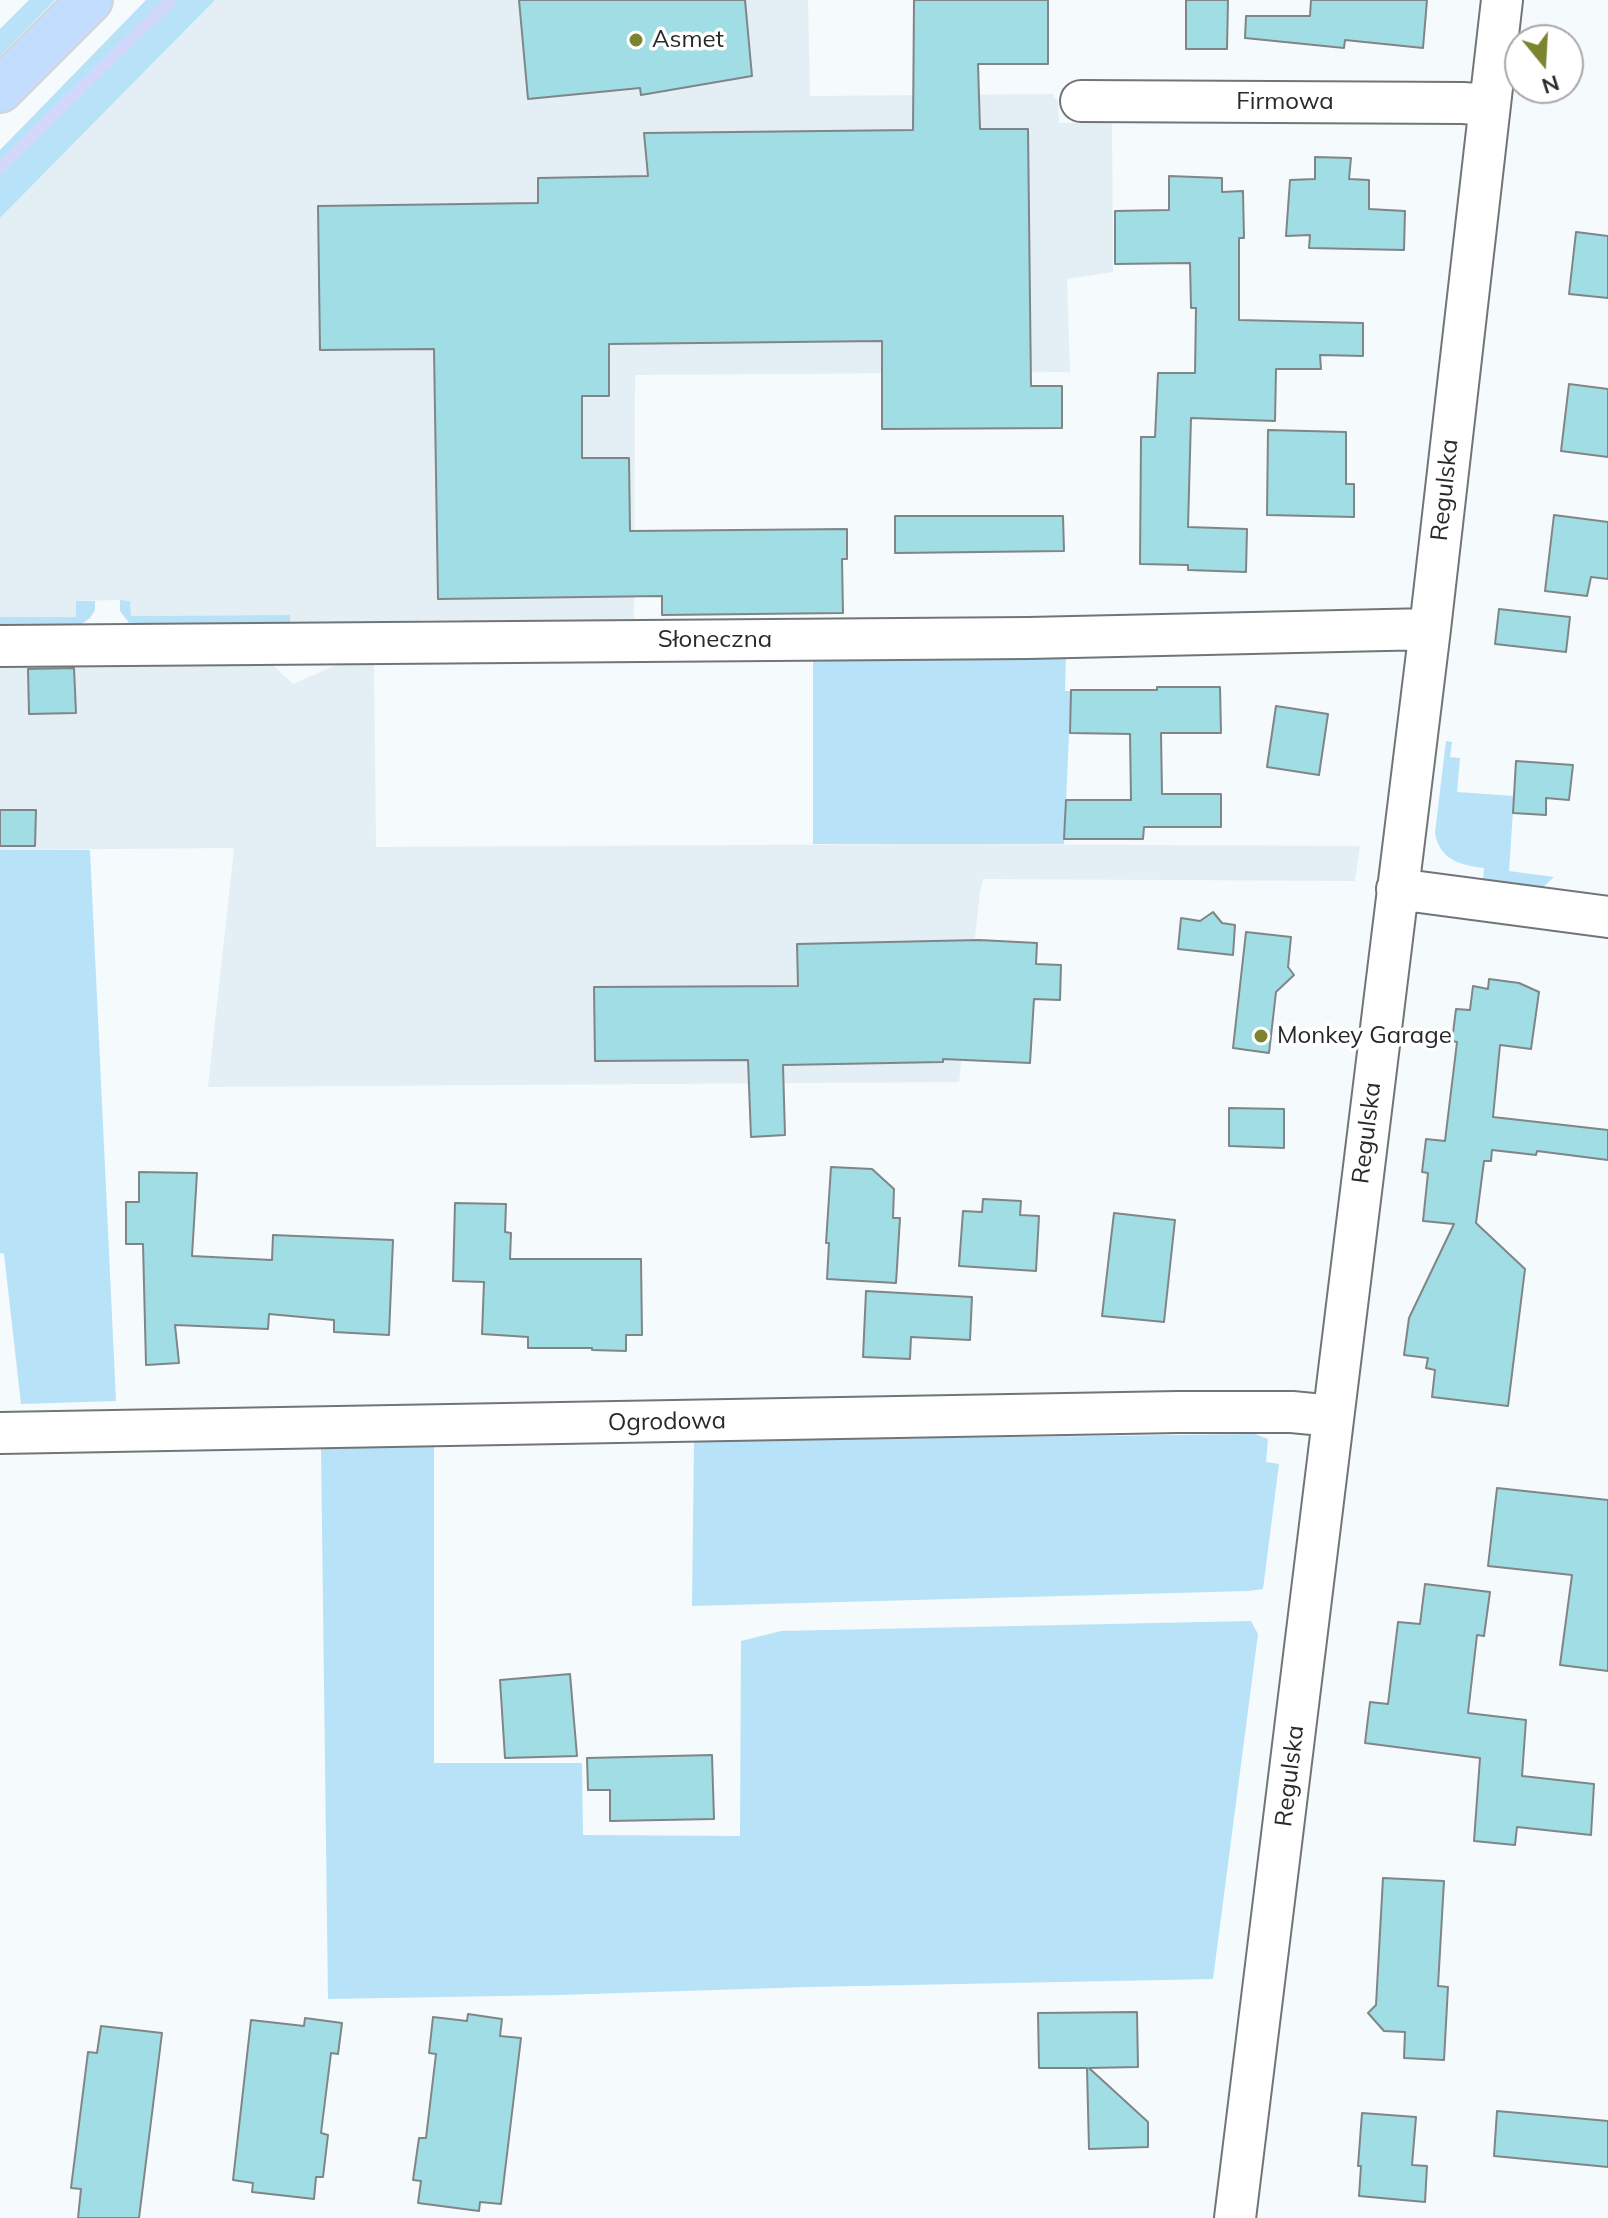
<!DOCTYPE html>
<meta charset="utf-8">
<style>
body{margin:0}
#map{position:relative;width:1608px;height:2218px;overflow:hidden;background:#f5fafc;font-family:Mulish,sans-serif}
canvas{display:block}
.north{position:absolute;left:1504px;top:24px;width:80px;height:80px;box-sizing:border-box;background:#fff;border:2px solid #a9a9aa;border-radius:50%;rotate:162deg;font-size:22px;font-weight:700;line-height:32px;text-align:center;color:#27292a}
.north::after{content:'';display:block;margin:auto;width:28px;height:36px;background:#7c842f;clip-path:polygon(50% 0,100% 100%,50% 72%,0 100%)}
</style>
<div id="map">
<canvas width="1608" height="2218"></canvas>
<div class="north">N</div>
</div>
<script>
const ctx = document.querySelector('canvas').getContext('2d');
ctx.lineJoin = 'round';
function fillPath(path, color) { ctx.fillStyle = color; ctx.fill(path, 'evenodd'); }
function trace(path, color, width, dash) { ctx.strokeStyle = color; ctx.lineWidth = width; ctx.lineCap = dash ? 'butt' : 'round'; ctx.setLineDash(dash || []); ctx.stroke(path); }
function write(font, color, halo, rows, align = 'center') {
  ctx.font = font + ' Mulish,sans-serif'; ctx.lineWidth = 7; ctx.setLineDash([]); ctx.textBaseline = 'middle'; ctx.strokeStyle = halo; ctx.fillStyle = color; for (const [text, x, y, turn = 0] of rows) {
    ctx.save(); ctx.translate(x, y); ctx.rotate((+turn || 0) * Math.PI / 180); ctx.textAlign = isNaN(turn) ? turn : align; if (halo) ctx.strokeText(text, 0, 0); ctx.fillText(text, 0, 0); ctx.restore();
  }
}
fillPath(new Path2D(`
 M 215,0 L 808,0 L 810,96 L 1053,94 L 1053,97 L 1058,100 L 1059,123 L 1112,123 L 1113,272 L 1067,279 L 1070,372 L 635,375 L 634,620 L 464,622 L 463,620 L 420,620 L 419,622 L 290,624 L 289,615 L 131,616 L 130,601 L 120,600 L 76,601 L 76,617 L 0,617 L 0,218 Z
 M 266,659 L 293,684 L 341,663 L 374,662 L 376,847 L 938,844 L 1360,846 L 1355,881 L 983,879 L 980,891 L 959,1082 L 208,1087 L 234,848 L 0,850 L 0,667 L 195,665 Z`), '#e3eff5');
fillPath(new Path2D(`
 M 29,0 L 55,0 L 0,56 L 0,29 Z
 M 146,0 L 215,0 L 0,218 L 0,150 Z
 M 120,600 L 130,601 L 131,616 L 290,615 L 290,624 L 132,627 L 120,611 Z
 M 76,601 L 95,601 L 95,610 L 90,618 L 73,630 L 0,631 L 0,617 L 76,617 Z
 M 1066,651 L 1065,691 L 1071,691 L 1064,844 L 813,844 L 813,659 Z
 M 1446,741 L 1452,742 L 1450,757 L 1460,758 L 1457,792 L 1514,796 L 1509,871 L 1554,877 L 1541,889 L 1483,881 L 1484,868 C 1460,865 1440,860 1435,833 Z
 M 0,850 L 90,850 L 116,1401 L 21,1404 L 4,1254 L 0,1253 Z
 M 1255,1434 L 1268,1439 L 1266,1462 L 1279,1464 L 1263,1589 L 1248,1591 L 692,1606 L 694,1441 Z
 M 434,1445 L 434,1763 L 582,1763 L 583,1835 L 740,1836 L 741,1641 L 781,1631 L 1251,1621 L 1258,1634 L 1213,1979 L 808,1987 L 559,1995 L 328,1999 L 321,1447 Z`), '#b8e2f7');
trace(new Path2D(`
 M 0,168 L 171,0`), '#d2d8fc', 12);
const building = new Path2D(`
 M 519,0 L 745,0 L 752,76 L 641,95 L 640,88 L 528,99 Z
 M 914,0 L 1048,0 L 1048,64 L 978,64 L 980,129 L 1028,129 L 1031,386 L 1062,386 L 1062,428 L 882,429 L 882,341 L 609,344 L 609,396 L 582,396 L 582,458 L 629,458 L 630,531 L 847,529 L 847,559 L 842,559 L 843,613 L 662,615 L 662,596 L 438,599 L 434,349 L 320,350 L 318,206 L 538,203 L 538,178 L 648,176 L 644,133 L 913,130 Z
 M 1186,0 L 1228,0 L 1227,49 L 1186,49 Z
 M 1311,0 L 1427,0 L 1423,48 L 1345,40 L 1344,48 L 1245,38 L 1246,16 L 1310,16 Z
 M 1315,157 L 1351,158 L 1349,179 L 1369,180 L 1369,209 L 1405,211 L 1404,250 L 1309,248 L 1310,235 L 1286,236 L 1290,180 L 1315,179 Z
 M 1169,176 L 1222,178 L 1222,192 L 1243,191 L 1244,238 L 1239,238 L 1239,320 L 1363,323 L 1363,356 L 1320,355 L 1321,369 L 1276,369 L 1275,421 L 1191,418 L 1188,527 L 1247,529 L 1246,572 L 1188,570 L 1188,565 L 1140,564 L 1141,437 L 1155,437 L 1158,373 L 1195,373 L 1196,308 L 1191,308 L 1190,263 L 1115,264 L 1115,211 L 1169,210 Z
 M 1576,232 L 1608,236 L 1608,298 L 1569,294 Z
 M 1569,384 L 1608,389 L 1608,457 L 1561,451 Z
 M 1268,430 L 1346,432 L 1346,484 L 1354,484 L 1354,517 L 1267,515 Z
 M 1554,515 L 1608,522 L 1608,579 L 1591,577 L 1587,596 L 1545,591 Z
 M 895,516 L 1063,516 L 1064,551 L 895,553 Z
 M 1499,609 L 1570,617 L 1566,652 L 1495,644 Z
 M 74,668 L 76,713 L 29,714 L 28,669 Z
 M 1157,687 L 1220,687 L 1221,733 L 1161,733 L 1162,794 L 1221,794 L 1221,827 L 1144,827 L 1143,839 L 1064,839 L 1066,800 L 1131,800 L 1130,734 L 1070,733 L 1071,690 L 1157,690 Z
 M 1276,706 L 1328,714 L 1319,775 L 1267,767 Z
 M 1516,761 L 1573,765 L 1569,800 L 1546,798 L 1546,815 L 1513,813 Z
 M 0,810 L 36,810 L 35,846 L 0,846 Z
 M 1213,912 L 1222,923 L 1235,925 L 1233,955 L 1178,949 L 1181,918 L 1200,921 Z
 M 1246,932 L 1291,937 L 1288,967 L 1294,975 L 1276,992 L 1269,1053 L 1233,1048 Z
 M 979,940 L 1037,943 L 1036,964 L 1061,965 L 1060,1000 L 1034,999 L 1030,1063 L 943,1059 L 943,1062 L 783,1065 L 785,1135 L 751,1137 L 748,1060 L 595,1061 L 594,987 L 798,986 L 797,944 Z
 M 1489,979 L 1519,983 L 1539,992 L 1531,1049 L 1500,1045 L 1493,1117 L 1608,1130 L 1608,1160 L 1537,1151 L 1536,1155 L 1492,1150 L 1491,1161 L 1484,1161 L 1476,1223 L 1525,1269 L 1508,1406 L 1432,1397 L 1435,1370 L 1426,1368 L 1428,1358 L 1404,1355 L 1409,1318 L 1454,1224 L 1423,1221 L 1428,1173 L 1422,1172 L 1426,1139 L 1445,1141 L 1457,1042 L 1452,1041 L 1456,1009 L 1470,1010 L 1473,986 L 1488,989 Z
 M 1229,1108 L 1284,1109 L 1284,1148 L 1229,1146 Z
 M 831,1167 L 872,1169 L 894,1189 L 893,1218 L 900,1218 L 896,1283 L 827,1279 L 829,1243 L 826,1243 Z
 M 139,1172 L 197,1173 L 192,1256 L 272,1260 L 273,1235 L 393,1240 L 389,1335 L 334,1332 L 334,1320 L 269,1314 L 268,1329 L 175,1325 L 179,1363 L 146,1365 L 143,1244 L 126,1244 L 126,1202 L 139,1202 Z
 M 983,1199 L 1021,1201 L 1020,1215 L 1039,1216 L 1036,1271 L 959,1266 L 963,1211 L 982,1212 Z
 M 455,1203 L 506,1204 L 505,1232 L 511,1233 L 510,1259 L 641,1259 L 642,1335 L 626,1335 L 626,1351 L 592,1350 L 592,1348 L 528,1348 L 528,1337 L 482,1334 L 484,1282 L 453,1281 Z
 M 1114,1213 L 1175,1220 L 1164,1322 L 1102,1316 Z
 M 866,1291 L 972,1297 L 970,1340 L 911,1337 L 910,1359 L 863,1357 Z
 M 1497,1488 L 1608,1500 L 1608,1671 L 1560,1665 L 1572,1575 L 1488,1566 Z
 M 1425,1584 L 1490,1592 L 1484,1636 L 1477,1635 L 1468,1713 L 1526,1720 L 1522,1776 L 1594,1784 L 1591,1835 L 1517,1827 L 1515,1845 L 1474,1841 L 1480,1758 L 1365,1743 L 1370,1702 L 1388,1704 L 1398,1622 L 1420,1624 Z
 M 570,1674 L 577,1756 L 505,1758 L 500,1680 Z
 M 712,1755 L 714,1819 L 610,1821 L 610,1790 L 588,1790 L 587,1758 Z
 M 1383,1878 L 1444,1881 L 1438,1986 L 1448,1987 L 1444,2060 L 1404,2058 L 1405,2032 L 1384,2031 L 1368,2013 L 1376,2005 Z
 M 1137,2012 L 1138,2067 L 1089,2068 L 1148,2122 L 1148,2147 L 1089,2149 L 1087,2068 L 1039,2068 L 1038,2013 Z
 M 468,2014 L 502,2019 L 500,2036 L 521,2038 L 501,2204 L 480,2202 L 479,2211 L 418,2203 L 421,2181 L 413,2180 L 419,2138 L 426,2138 L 436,2054 L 429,2053 L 433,2017 L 467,2021 Z
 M 305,2018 L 342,2023 L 338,2054 L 331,2053 L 321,2133 L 328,2135 L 323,2177 L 316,2177 L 314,2199 L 252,2192 L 253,2183 L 233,2180 L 251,2020 L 304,2026 Z
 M 101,2026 L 162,2033 L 139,2218 L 78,2218 L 81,2189 L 71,2188 L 88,2052 L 97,2053 Z
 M 1497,2111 L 1608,2121 L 1608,2167 L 1494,2156 Z
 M 1362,2113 L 1416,2117 L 1412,2165 L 1427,2166 L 1425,2202 L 1359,2196 L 1361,2166 L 1358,2166 Z`);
fillPath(building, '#a1dde5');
trace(building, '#808586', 2);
const minor = new Path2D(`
 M 1081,101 L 1463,103 L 1489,105
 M 0,646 L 1028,638 L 1430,629
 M 1397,889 L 1608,917
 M 0,1433 L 1178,1412 L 1292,1412 L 1333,1416
 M 1235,2218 L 1430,629 L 1502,0`);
const major = new Path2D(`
 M 0,90 L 90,0`);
trace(minor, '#717577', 44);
trace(major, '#d4d4d4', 48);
trace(minor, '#fff', 40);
trace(major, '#c2ddfd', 44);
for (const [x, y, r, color] of [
 [636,40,8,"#7c842f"],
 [1261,1036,8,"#7c842f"]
]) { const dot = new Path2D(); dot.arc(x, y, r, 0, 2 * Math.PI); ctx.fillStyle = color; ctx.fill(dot); trace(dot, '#fff', 3); }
write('24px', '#27292a', '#fff', [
 ["Asmet",652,40],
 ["Monkey Garage",1277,1036]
], 'left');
write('24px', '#27292a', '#fff', [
 ["Firmowa",1285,102],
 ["Regulska",1445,490,-84],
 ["Słoneczna",715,640],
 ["Regulska",1367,1133,-83],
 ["Ogrodowa",667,1422,-1],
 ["Regulska",1290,1776,-83]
]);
</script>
